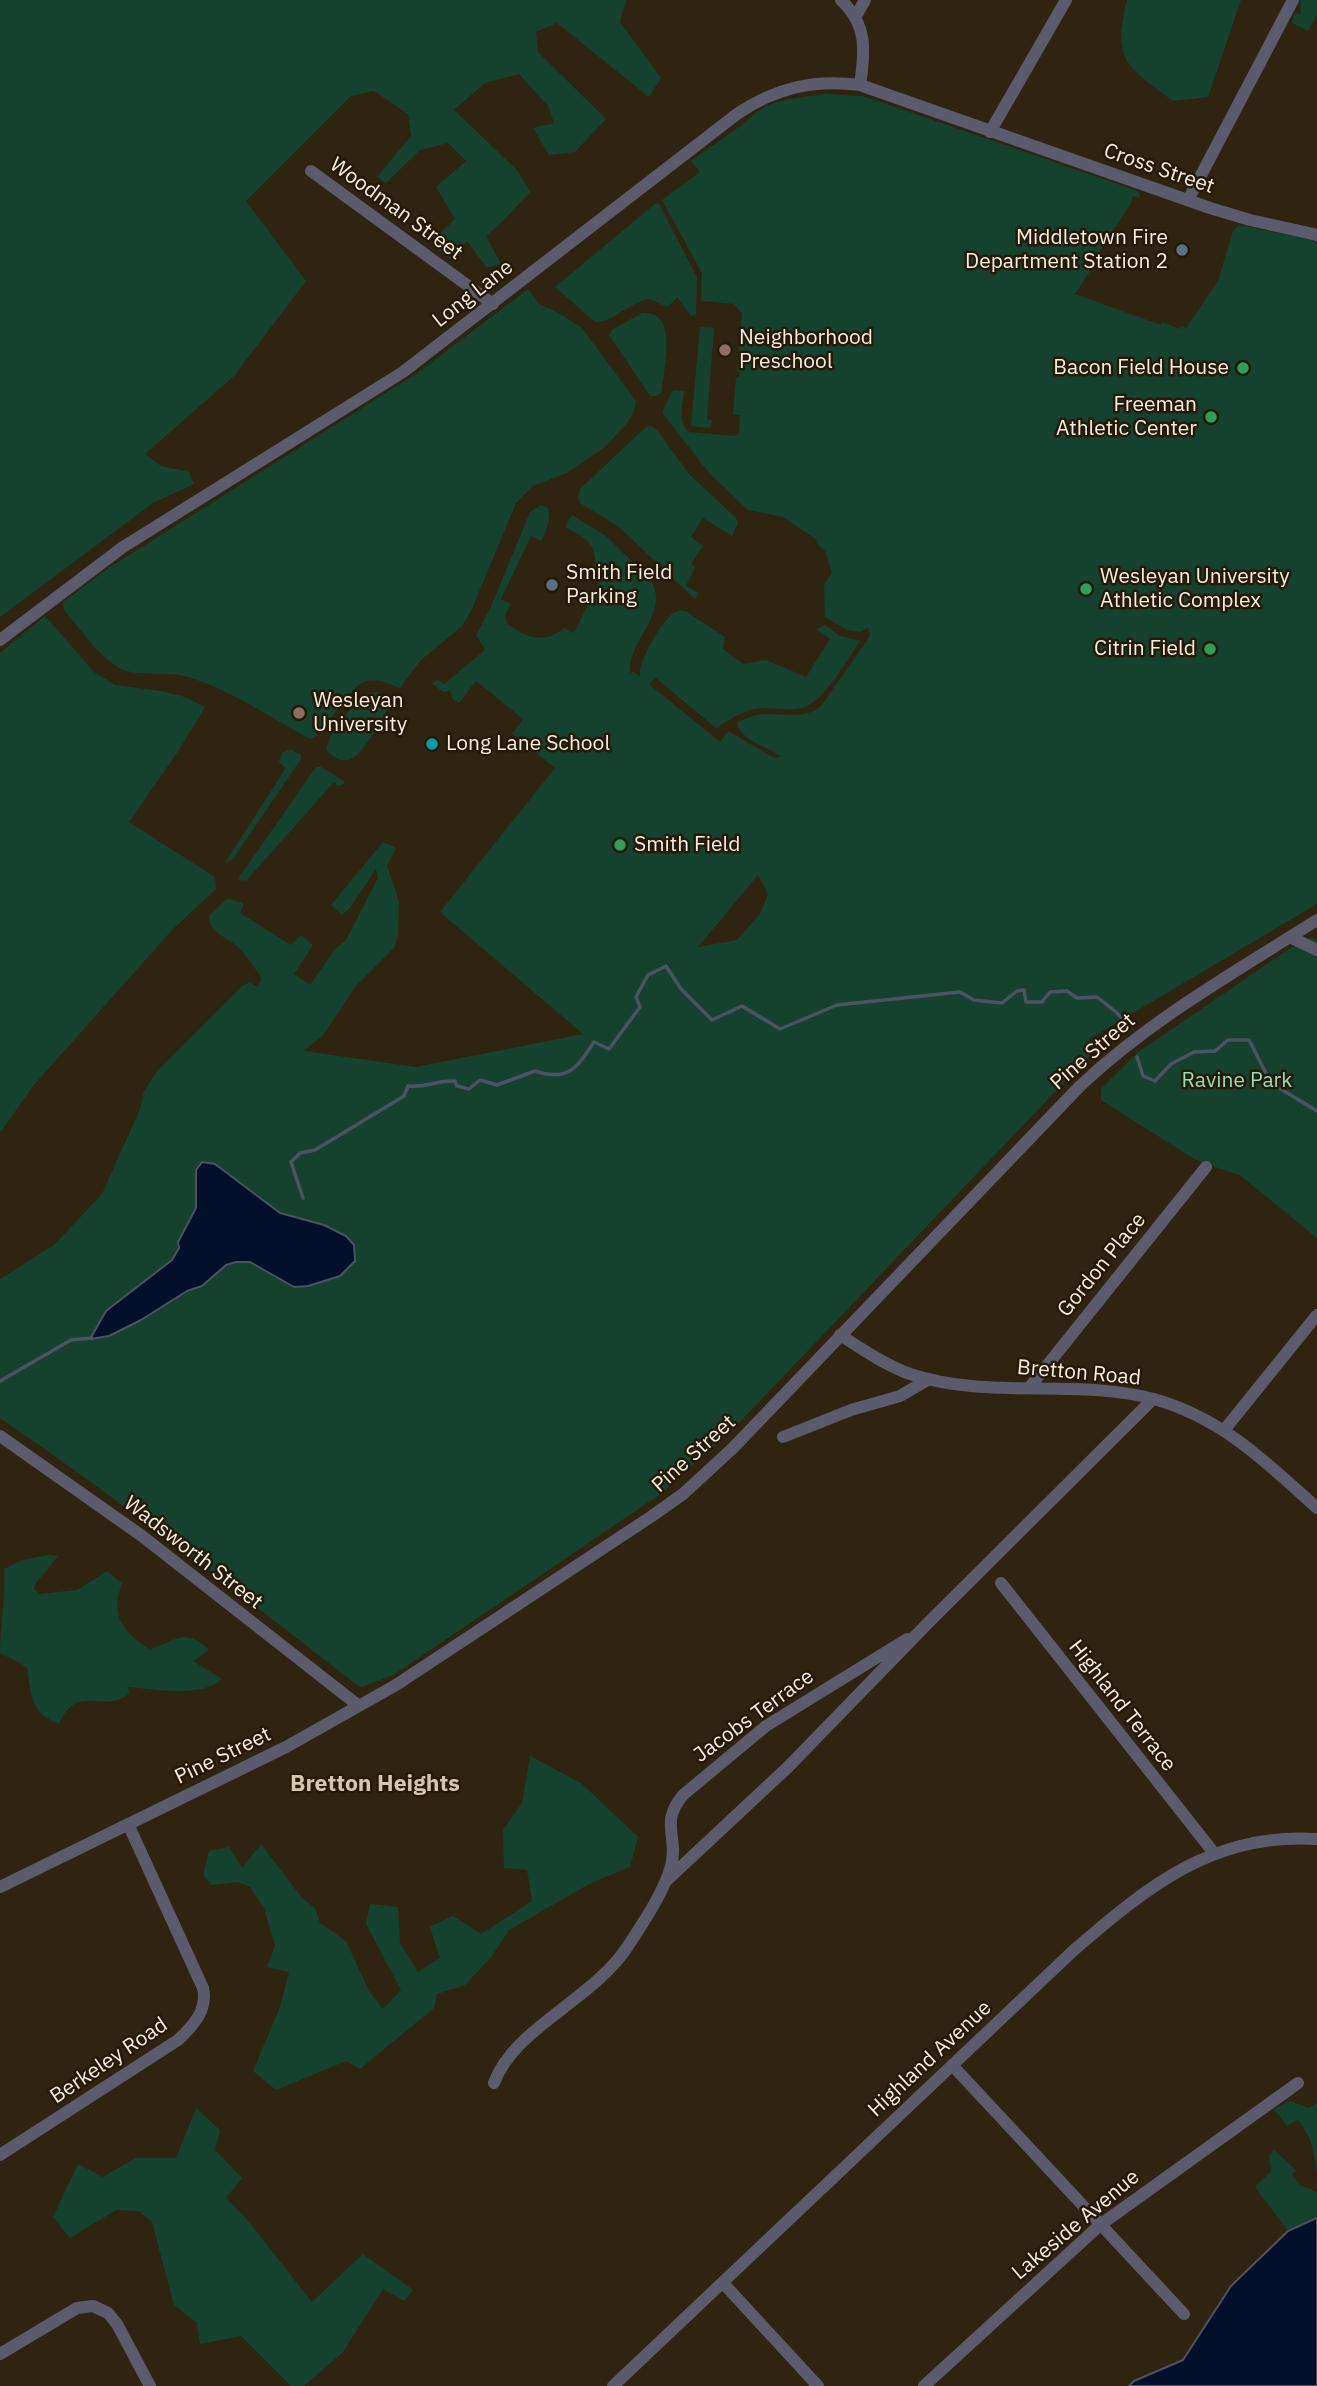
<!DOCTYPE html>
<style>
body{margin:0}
canvas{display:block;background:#2f2410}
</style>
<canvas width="1317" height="2386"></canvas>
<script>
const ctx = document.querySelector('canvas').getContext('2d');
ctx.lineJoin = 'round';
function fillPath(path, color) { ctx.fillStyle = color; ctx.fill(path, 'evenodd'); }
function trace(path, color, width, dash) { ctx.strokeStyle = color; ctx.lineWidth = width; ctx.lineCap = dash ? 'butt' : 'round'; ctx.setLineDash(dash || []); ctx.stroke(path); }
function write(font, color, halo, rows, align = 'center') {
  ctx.font = font + ' "IBM Plex Sans",sans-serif'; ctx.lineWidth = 5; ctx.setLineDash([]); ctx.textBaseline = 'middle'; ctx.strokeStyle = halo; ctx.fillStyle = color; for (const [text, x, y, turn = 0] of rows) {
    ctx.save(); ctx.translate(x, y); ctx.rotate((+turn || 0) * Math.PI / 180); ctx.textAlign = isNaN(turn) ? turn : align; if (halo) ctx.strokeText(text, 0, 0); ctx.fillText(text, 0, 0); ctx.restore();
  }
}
fillPath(new Path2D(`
 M 0,0 L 626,0 L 620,22 L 661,78 L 649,97 L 557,23 L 536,32 L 538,52 L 606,119 L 575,152 L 549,155 L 533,128 L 554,123 L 548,106 L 519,74 L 485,83 L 454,110 L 517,170 L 530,192 L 504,220 L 486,236 L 501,264 L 487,268 L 467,241 L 450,259 L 434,247 L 438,235 L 455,219 L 436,187 L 466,161 L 448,143 L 420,150 L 386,183 L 377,177 L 411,136 L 408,114 L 374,91 L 351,96 L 246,201 L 306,281 L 234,376 L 145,454 L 161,466 L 189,472 L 194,484 L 153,503 L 0,617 Z
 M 1127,0 L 1241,0 L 1208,97 L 1173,101 C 1127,66 1112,62 1127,0 Z
 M 1300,0 L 1317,0 L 1317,15 L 1308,31 L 1292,23 L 1294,13 L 1301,14 Z
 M 825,94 L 863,96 L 1138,191 L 1140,198 L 1133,196 L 1131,203 L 1092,263 L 1094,265 L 1075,294 L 1161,325 L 1162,322 L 1179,329 L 1182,326 L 1186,328 L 1218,281 L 1233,231 L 1239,225 L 1317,241 L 1317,904 L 1089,1039 L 1093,1052 L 735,1427 L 662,1493 L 395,1674 L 362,1687 L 357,1685 C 240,1594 123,1502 0,1418 L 0,1279 L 54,1245 L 102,1194 L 141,1107 L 144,1091 L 158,1070 L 242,986 L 250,982 L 257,987 L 262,979 C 255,968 247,956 238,947 C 227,937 209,933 209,916 L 228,898 L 244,904 L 240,913 L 291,945 L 301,935 L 313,945 L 294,974 L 310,985 L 335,949 L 346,940 L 378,878 L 376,869 L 350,908 L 342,915 L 331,905 L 383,842 L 396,848 L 387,866 L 399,901 L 398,936 L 394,948 L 355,987 L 323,1035 L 304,1051 L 416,1067 L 583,1034 L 440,912 L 555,768 L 512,734 L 523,719 L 476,681 L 459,703 L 453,699 L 450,691 L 443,692 L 432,683 L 438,680 L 444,684 L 485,650 L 476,635 L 490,609 L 530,512 L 541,505 L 548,508 C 552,516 546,533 541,541 L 531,536 L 501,599 L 511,604 L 505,615 L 507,624 C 526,637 544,645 564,628 L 574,633 L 604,572 L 595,567 C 597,542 585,538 565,527 L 572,515 L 606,536 L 650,579 C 672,613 627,639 630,674 L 632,671 L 640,676 C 637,663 664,616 676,612 C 680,610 682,611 687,612 L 725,637 L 723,649 L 743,664 L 766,660 L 806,677 L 830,639 L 816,629 L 825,625 L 840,636 L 860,641 C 847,659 828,695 809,705 C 791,715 770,704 750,710 C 738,714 726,722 716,728 L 656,678 L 649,684 L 720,742 L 728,731 L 774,758 L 781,757 C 768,746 741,741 737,723 C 747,718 759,713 770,714 C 789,714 805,719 821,706 L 868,639 L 870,635 L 868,627 L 861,632 L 847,630 L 825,617 L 824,585 L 832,573 L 825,551 L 816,543 L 817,540 L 783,517 L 748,510 L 710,474 L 663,414 L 663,410 L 672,392 L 674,390 L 684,391 C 683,405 677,423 689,432 L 736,436 L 739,432 L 740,415 L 733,414 L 736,378 L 739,378 L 740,372 L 737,371 L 742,314 L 734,304 L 701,301 L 702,273 L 662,200 L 700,172 L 691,161 L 746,122 C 765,99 798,98 825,94 ZM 758,875 L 768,894 L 760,914 L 737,940 L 698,947 ZM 215,1164 L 280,1213 L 324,1225 L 340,1276 L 308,1286 L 294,1287 L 250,1262 L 236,1262 L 226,1265 L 202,1286 L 187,1291 L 141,1320 L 109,1336 L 106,1311 L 172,1260 L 179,1248 L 178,1242 L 196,1208 L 196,1171 Z
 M 656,203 L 659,204 L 697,277 L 696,314 L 691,316 L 677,297 L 668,307 L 649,299 C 630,302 612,323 595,322 L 555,287 Z
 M 528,289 L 539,304 L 562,315 L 582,328 L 636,401 L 634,411 L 627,423 L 605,447 L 567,473 L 533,486 L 516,503 L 471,611 L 462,626 L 421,660 L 400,688 C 384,682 372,675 357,686 L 316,736 L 311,739 L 306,737 C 267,715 227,688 185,676 C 163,670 135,679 116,666 C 95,652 80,628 64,610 L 63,602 L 107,569 L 416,374 Z
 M 642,313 C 679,310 664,366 662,389 L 661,393 L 656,396 L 650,396 L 609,335 L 612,330 Z
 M 700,327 L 714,328 L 707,419 L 712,420 L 711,428 L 691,426 Z
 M 650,426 L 657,430 L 689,474 L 736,518 L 738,523 L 732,536 L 703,518 L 691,537 L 703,546 L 691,564 L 695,567 L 686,586 L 699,593 L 695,599 L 619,527 L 580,503 L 578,497 L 580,489 L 646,427 Z
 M 45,616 L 94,672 L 115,685 L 161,691 L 185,697 L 205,707 L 179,750 L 129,822 L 215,877 L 216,889 L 172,930 L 33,1086 L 0,1133 L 0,653 Z
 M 377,692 L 394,698 C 386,711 364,755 351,759 C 341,763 332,757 326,749 L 330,737 L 358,698 L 364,694 Z
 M 290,749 L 301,755 L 301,759 L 233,859 L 224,864 L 286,768 L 279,762 L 282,753 Z
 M 316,767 L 321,767 L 344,781 L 344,784 L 338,786 L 334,782 L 246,881 L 238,879 Z
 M 1311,937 L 1317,940 L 1317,1238 L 1241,1176 L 1196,1160 L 1101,1100 L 1101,1089 L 1137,1053 L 1289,949 Z
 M 48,1555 L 58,1556 L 36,1583 L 34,1589 L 40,1594 L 77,1590 L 107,1571 L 122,1583 C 110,1616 122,1631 149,1649 C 176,1642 184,1626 209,1650 L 193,1661 L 222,1679 C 203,1698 153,1689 128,1687 L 129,1694 C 101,1715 77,1682 59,1724 C 30,1713 31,1695 27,1667 L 0,1653 C 0,1625 6,1598 4,1569 L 22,1560 Z
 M 530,1756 L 581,1783 L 638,1837 L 630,1867 L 591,1883 L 509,1930 L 492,1956 L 465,1985 L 437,1994 L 434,2008 L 360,2069 L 346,2061 L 276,2090 L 253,2071 L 280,2007 L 289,1972 L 267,1967 L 275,1946 L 264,1908 L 250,1887 L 238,1882 L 212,1885 L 203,1875 L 209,1851 L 229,1847 L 242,1868 L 261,1844 L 302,1898 L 315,1908 L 320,1923 L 346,1941 L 369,1991 L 383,2009 L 401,1990 L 366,1924 L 370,1904 L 398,1907 L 400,1943 L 418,1972 L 440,1958 L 430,1927 L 453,1916 L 481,1934 L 532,1901 L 527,1870 L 504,1868 L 503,1830 L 522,1803 Z
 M 1290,2101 L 1309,2108 L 1317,2103 L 1317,2175 C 1314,2151 1313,2140 1298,2120 L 1287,2126 L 1274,2109 Z
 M 196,2108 L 220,2130 L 215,2150 L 242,2178 L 226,2198 L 244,2216 L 312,2302 L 363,2254 L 413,2290 L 404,2301 L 383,2289 L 343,2352 L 304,2386 L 291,2386 L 241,2336 L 200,2344 L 197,2323 L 174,2305 L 152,2222 L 139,2211 L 116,2210 L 70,2238 L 53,2217 L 78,2164 L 103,2177 L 135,2158 L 176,2158 Z
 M 1274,2150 L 1296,2170 L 1292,2175 L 1300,2185 L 1317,2192 L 1317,2218 L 1288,2231 L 1255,2187 L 1271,2171 L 1269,2156 Z`), '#15412f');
const water = new Path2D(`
 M 202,1162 L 215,1164 L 280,1213 L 324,1225 L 346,1236 L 354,1245 L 355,1261 L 340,1276 L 308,1286 L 294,1287 L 250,1262 L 236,1262 L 226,1265 L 202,1286 L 187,1291 L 141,1320 L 109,1336 L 90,1339 L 106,1311 L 172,1260 L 179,1248 L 178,1242 L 196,1208 L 196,1170 Z
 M 1317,2218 L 1317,2386 L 1129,2386 L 1134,2381 L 1183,2360 L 1231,2286 L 1288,2231 Z`);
fillPath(water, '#040f2c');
trace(water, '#4d5263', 2);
trace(new Path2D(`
 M 1137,1057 L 1143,1076 L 1155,1081 L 1171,1064 L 1194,1052 L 1215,1051 L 1228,1040 L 1249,1040 L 1271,1083 L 1317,1111
 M 303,1198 L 291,1162 L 300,1153 L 315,1150 L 404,1096 L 408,1086 C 429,1088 434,1080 455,1081 L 457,1086 L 469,1089 L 480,1080 L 497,1085 L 535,1071 C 568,1082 577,1068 594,1042 L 609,1049 L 640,1007 L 636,997 L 648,975 L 666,966 L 681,989 L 712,1020 L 742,1006 L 780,1029 L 837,1005 L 960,992 L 974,1000 L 1002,1003 L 1017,991 L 1024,990 L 1026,1002 L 1042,1002 L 1050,992 L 1067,991 L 1077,998 L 1097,997 L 1116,1012 L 1127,1024
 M 0,1381 L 71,1340 L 92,1338`), '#4d5263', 3.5);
trace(new Path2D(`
 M 841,0 C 868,25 865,52 860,85
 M 856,16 L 865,0
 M 990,132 L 1066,0
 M 311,171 L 493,304
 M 1188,200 L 1293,0
 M 0,640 L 123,547 L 403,372 L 737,114 C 775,88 814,79 860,85 L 1210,208 L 1250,220 L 1317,235
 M 1290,937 L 1317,950
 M 840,1335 C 862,1349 885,1365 910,1374 C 988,1400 1075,1378 1154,1399 C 1222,1418 1266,1462 1317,1508
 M 1029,1388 L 1206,1167
 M 1225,1429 L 1317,1315
 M 0,1436 L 142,1536 L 359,1706
 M 783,1437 L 851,1410 L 900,1396 L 929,1379
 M 1001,1583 L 1214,1853
 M 666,1881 L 788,1767 L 927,1624 L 1153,1399
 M 0,1887 L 286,1747 L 396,1685 L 652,1516 L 683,1494 L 733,1448 L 1080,1086 C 1151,1019 1235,972 1317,920
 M 952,2065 L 1184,2314
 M 494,2083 C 514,2028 594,1999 628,1946 C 643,1923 664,1892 671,1866 C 679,1837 659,1824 683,1795 L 766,1726 L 907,1639
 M 0,2155 L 178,2040 C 193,2026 208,2010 203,1988 L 128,1824
 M 723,2283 L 818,2386
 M 0,2354 L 77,2308 L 93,2306 L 108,2313 L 117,2324 L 150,2386
 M 613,2386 L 1074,1950 C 1148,1886 1214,1832 1317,1839
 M 924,2386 L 1100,2225 L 1298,2083`), '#5b5b6d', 12);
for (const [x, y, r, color] of [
 [1182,250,7,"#5c6f8a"],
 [725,350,7,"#8d6e63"],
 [1243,368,7,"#2e9e5b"],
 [1211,417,7,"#2e9e5b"],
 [552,585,7,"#5c6f8a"],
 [1086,589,7,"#2e9e5b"],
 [1210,649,7,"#2e9e5b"],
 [299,713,7,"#8d6e63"],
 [432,744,7,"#0f9aa8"],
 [620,845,7,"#2e9e5b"]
]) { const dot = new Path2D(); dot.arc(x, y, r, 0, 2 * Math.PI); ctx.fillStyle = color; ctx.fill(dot); trace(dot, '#261a06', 2.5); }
write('21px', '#f6eee2', '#261a06', [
 ["Cross Street",1159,169,19],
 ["Woodman Street",396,209,36],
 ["Long Lane",473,294,-38],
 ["Pine Street",1093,1052,-41],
 ["Gordon Place",1102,1265,-51],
 ["Bretton Road",1079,1373,5],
 ["Pine Street",694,1454,-42],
 ["Wadsworth Street",193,1553,38],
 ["Highland Terrace",1122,1706,52],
 ["Jacobs Terrace",754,1716,-36],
 ["Pine Street",223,1756,-26],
 ["Highland Avenue",930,2059,-43],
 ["Berkeley Road",109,2061,-34],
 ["Lakeside Avenue",1076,2225,-40]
]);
write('21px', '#f6eee2', '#261a06', [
 ["Middletown Fire",1168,238,"right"],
 ["Department Station 2",1168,262,"right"],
 ["Neighborhood",739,338],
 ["Preschool",739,362],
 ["Bacon Field House",1229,368,"right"],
 ["Freeman",1197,405,"right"],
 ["Athletic Center",1197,429,"right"],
 ["Smith Field",566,573],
 ["Parking",566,597],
 ["Wesleyan University",1100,577],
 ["Athletic Complex",1100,601],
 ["Citrin Field",1196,649,"right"],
 ["Wesleyan",313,701],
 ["University",313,725],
 ["Long Lane School",446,744],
 ["Smith Field",634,845]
], 'left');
write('21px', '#92deba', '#261a06', [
 ["Ravine Park",1237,1081]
]);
write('bold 23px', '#d5c6ae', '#261a06', [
 ["Bretton Heights",375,1784]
]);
</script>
